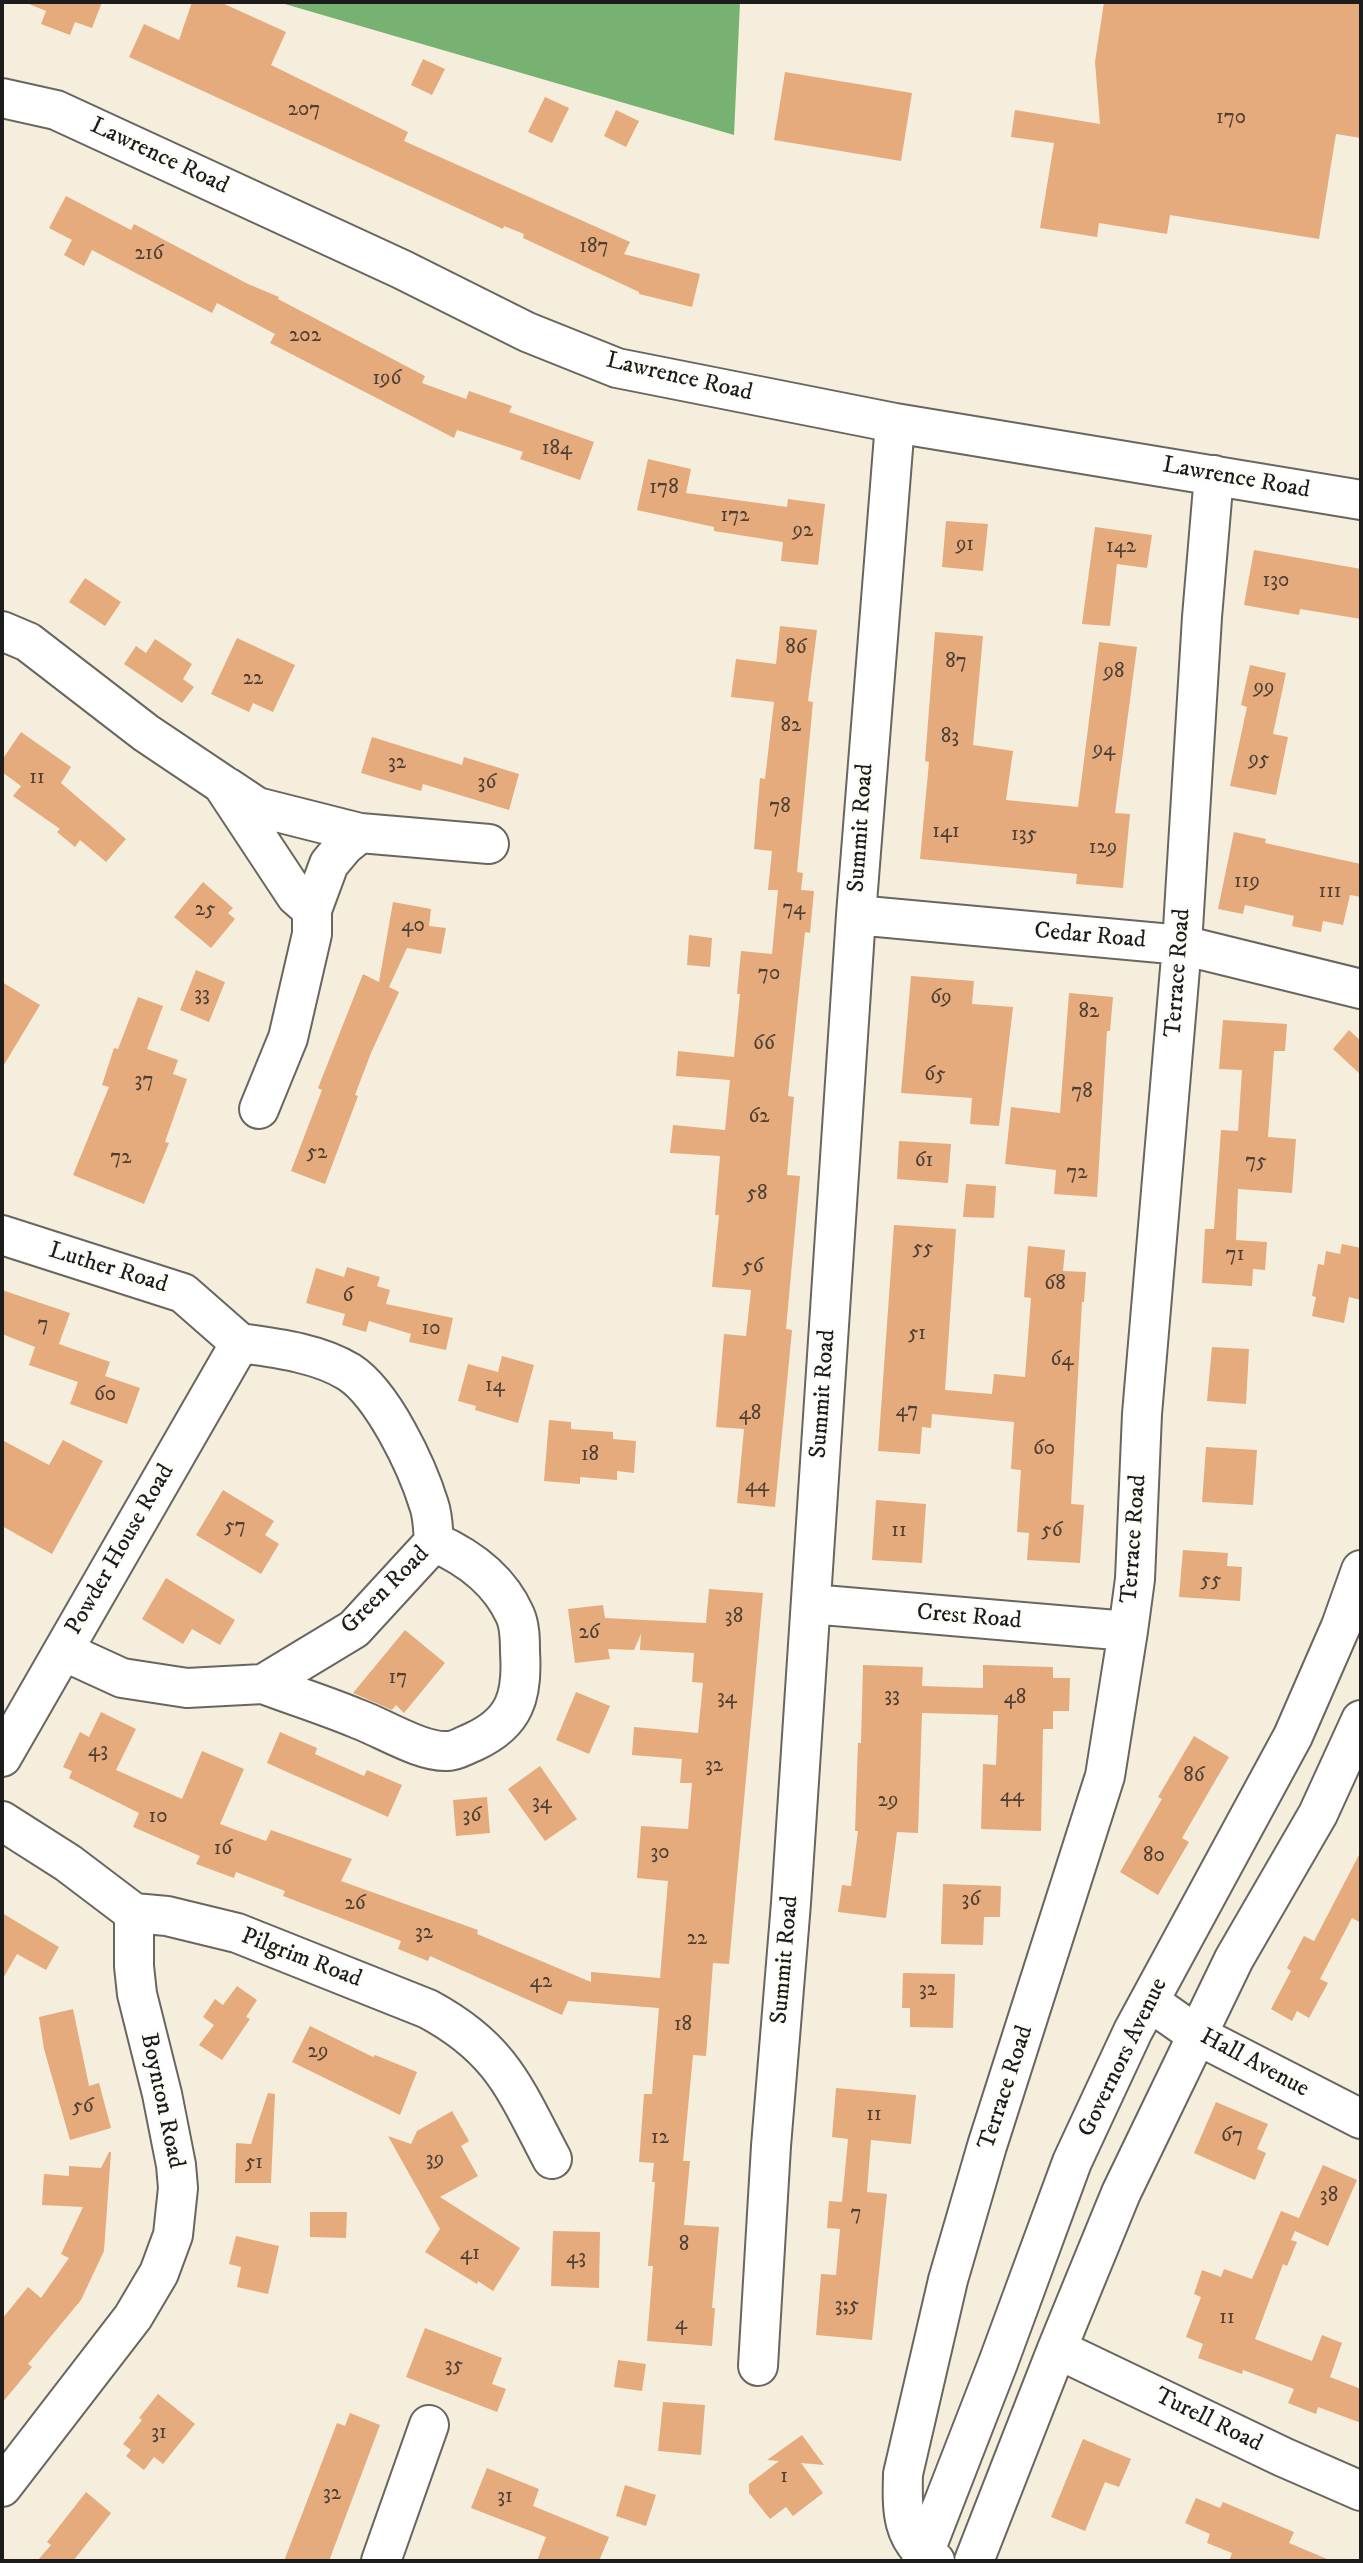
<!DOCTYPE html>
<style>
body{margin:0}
#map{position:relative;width:1363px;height:2563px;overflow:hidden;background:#f6eedc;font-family:"IM FELL DW Pica",serif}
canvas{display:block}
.frame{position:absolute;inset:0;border:4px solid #1c1c1c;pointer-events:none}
</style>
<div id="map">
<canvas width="1363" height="2563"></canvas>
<div class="frame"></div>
</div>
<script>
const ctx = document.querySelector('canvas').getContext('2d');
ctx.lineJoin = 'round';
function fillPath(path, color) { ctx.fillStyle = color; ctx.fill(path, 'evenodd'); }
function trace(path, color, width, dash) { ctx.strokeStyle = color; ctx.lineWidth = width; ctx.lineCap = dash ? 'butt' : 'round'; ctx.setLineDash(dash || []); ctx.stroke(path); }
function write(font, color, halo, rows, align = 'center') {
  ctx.font = font + ' "IM FELL DW Pica",serif'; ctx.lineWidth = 5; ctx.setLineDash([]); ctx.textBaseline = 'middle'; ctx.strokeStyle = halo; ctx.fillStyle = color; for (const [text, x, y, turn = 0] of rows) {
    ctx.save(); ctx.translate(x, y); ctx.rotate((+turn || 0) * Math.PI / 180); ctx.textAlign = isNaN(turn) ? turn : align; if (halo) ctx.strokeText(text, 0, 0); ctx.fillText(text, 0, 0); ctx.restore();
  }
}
fillPath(new Path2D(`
 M 278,2 L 740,2 L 734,135 Z`), '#77b272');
fillPath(new Path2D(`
 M 29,2 L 102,2 L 92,28 L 75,22 L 70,35 L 41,24 L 46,11 L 29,4 Z
 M 192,2 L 220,2 L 286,32 L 271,65 L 408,132 L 404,141 L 630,242 L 624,254 L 700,274 L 692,307 L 639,294 L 639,292 L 523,238 L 524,234 L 504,226 L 503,229 L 129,57 L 144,24 L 179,40 Z
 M 1104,2 L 1361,2 L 1361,138 L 1336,134 L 1319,239 L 1170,215 L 1167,234 L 1099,223 L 1097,237 L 1040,228 L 1054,143 L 1011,137 L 1015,110 L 1100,124 L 1095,62 Z
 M 423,59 L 445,69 L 432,95 L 411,85 Z
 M 785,72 L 912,93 L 901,161 L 774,140 Z
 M 545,97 L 569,108 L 552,143 L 528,132 Z
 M 616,110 L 639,121 L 626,147 L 604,136 Z
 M 66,196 L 131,230 L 134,224 L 248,284 L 279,297 L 278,299 L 425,376 L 422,383 L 466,399 L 469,391 L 512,406 L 509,412 L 594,442 L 580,480 L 520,459 L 523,452 L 457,430 L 454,438 L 270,343 L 275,334 L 217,303 L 212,313 L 92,250 L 84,266 L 64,255 L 72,240 L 49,228 Z
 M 648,459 L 691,469 L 686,493 L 787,507 L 788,499 L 825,504 L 818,565 L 781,561 L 783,542 L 714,531 L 714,527 L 637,510 Z
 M 946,521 L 988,524 L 983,571 L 942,567 Z
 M 1095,527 L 1152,535 L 1147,568 L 1117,564 L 1110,626 L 1082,624 Z
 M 1254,550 L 1361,569 L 1361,619 L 1300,609 L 1299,615 L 1244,605 Z
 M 85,578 L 121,602 L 105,626 L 69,602 Z
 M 780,626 L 817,630 L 808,701 L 813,702 L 797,872 L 803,873 L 801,890 L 814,891 L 810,933 L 805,932 L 788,1096 L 794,1097 L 787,1175 L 800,1176 L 786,1329 L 792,1330 L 775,1507 L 737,1503 L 744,1429 L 716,1427 L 724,1334 L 746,1336 L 751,1290 L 712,1287 L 719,1215 L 715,1215 L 720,1156 L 670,1153 L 673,1125 L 725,1130 L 730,1080 L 676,1076 L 678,1051 L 734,1057 L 740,994 L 737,994 L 741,951 L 772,954 L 778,890 L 768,890 L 772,851 L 754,849 L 760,778 L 765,779 L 774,702 L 731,697 L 736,659 L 776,664 Z
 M 935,632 L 983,636 L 973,745 L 1013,751 L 1006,800 L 1078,807 L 1099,642 L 1137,647 L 1115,813 L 1130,814 L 1123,888 L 1076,884 L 1077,874 L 920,859 L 929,762 L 925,761 Z
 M 237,638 L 295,665 L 273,712 L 253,703 L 249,712 L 211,694 Z
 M 155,639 L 192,664 L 183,679 L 194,687 L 182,703 L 124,664 L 136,646 L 146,653 Z
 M 1250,665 L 1286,673 L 1273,734 L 1288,737 L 1276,795 L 1230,786 L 1247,707 L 1241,705 Z
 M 21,732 L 71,767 L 61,783 L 126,839 L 106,862 L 80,840 L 75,847 L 57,832 L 60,829 L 13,796 L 21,786 L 2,772 L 2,760 Z
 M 372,737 L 462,765 L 464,757 L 519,774 L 509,810 L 423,784 L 421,791 L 361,773 Z
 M 1234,832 L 1266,839 L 1265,843 L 1361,864 L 1361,897 L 1350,895 L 1343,925 L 1323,921 L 1321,932 L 1292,926 L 1294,916 L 1245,905 L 1243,914 L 1218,909 Z
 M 203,882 L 233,908 L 228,913 L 235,919 L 211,948 L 174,917 Z
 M 393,902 L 431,909 L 429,926 L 446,928 L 441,954 L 407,948 L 389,987 L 399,992 L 371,1053 L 355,1095 L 358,1096 L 325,1184 L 291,1171 L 322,1090 L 318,1088 L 363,974 L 379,982 Z
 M 689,935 L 712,938 L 710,967 L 687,965 Z
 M 196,970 L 225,982 L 209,1022 L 180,1010 Z
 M 911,976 L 974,981 L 972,1004 L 1013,1007 L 999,1126 L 970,1124 L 972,1098 L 901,1093 Z
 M 2,982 L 40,1005 L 2,1068 Z
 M 1069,993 L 1113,997 L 1110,1031 L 1107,1031 L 1097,1197 L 1054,1194 L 1056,1170 L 1005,1164 L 1011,1107 L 1060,1113 Z
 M 138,997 L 163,1006 L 147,1049 L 178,1060 L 173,1074 L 187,1079 L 165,1142 L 169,1143 L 144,1204 L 73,1175 L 109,1087 L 102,1085 L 114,1048 L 118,1049 Z
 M 1223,1020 L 1287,1024 L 1285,1051 L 1274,1051 L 1268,1137 L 1296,1139 L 1292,1193 L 1238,1189 L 1236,1240 L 1267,1242 L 1265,1270 L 1253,1269 L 1252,1286 L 1202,1283 L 1205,1229 L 1214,1229 L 1221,1130 L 1238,1131 L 1242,1070 L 1219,1069 Z
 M 1349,1030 L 1361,1041 L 1361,1075 L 1333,1049 Z
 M 899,1141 L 951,1144 L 948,1183 L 897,1179 Z
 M 966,1184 L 996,1186 L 994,1218 L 963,1217 Z
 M 894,1225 L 956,1229 L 945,1390 L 992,1394 L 994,1374 L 1025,1377 L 1031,1298 L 1024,1297 L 1028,1246 L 1065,1250 L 1063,1271 L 1086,1272 L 1084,1302 L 1082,1302 L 1071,1504 L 1084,1505 L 1080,1563 L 1027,1560 L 1029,1533 L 1017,1532 L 1021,1470 L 1011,1469 L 1014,1422 L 932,1414 L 931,1428 L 922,1427 L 920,1454 L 878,1451 Z
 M 1342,1244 L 1361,1248 L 1361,1300 L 1349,1297 L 1344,1323 L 1312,1316 L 1316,1297 L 1312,1296 L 1318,1264 L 1324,1265 L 1326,1251 L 1340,1254 Z
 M 347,1267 L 380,1277 L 377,1286 L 390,1290 L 386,1304 L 453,1318 L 446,1350 L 409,1342 L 411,1334 L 369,1321 L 366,1332 L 342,1325 L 345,1314 L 306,1303 L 316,1268 L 344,1277 Z
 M 2,1290 L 70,1313 L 59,1344 L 110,1362 L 105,1376 L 140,1388 L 127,1424 L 70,1404 L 78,1382 L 29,1365 L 35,1347 L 2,1334 Z
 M 1212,1347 L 1249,1349 L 1246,1404 L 1207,1401 Z
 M 502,1356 L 534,1365 L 518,1423 L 475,1410 L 476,1406 L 458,1401 L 468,1364 L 498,1372 Z
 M 549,1420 L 571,1422 L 571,1429 L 613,1432 L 613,1439 L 636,1441 L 634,1473 L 617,1471 L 617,1480 L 580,1477 L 580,1484 L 544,1481 Z
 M 2,1440 L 49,1465 L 63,1440 L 103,1461 L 52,1554 L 2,1526 Z
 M 1206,1447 L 1257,1450 L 1253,1505 L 1202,1502 Z
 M 223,1490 L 274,1521 L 265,1535 L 279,1544 L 261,1574 L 196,1535 Z
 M 876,1500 L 926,1504 L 922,1563 L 872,1560 Z
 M 1183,1550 L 1228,1553 L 1227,1566 L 1242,1567 L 1240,1601 L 1179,1597 Z
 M 166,1578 L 235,1620 L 220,1645 L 192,1629 L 183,1644 L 142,1619 Z
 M 709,1589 L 763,1593 L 729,1964 L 713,1963 L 706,2056 L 693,2055 L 683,2161 L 690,2161 L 684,2225 L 719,2227 L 712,2308 L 715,2308 L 712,2346 L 647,2341 L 653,2266 L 648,2266 L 655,2182 L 652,2182 L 654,2163 L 639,2162 L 644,2094 L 652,2094 L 659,2008 L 568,2001 L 562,2015 L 430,1956 L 428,1961 L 398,1949 L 401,1941 L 283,1896 L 285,1891 L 236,1872 L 234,1878 L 196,1864 L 200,1856 L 133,1827 L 139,1813 L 69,1778 L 72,1771 L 63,1767 L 80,1732 L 89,1737 L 101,1712 L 136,1729 L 116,1770 L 182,1799 L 202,1751 L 244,1769 L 220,1824 L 266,1841 L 271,1830 L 352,1859 L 341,1881 L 478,1930 L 477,1934 L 591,1982 L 591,1972 L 660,1978 L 668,1881 L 637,1878 L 641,1826 L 688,1829 L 692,1783 L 680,1783 L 682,1759 L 632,1755 L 634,1727 L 698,1733 L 703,1683 L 692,1682 L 694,1653 L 640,1650 L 641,1634 L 634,1650 L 608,1649 L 610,1659 L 575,1663 L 568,1609 L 603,1605 L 605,1618 L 706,1623 Z
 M 405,1630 L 445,1663 L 404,1713 L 396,1705 L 392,1710 L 353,1693 Z
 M 863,1665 L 923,1667 L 922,1686 L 983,1688 L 983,1665 L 1053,1667 L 1053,1678 L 1070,1678 L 1069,1711 L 1053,1711 L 1053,1729 L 1043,1729 L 1041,1831 L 981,1829 L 983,1764 L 996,1765 L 998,1715 L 922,1713 L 918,1833 L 897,1832 L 886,1918 L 838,1912 L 842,1885 L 851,1886 L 858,1831 L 855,1831 L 858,1743 L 861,1743 Z
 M 576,1692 L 610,1706 L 589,1754 L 556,1740 Z
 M 280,1732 L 317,1748 L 315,1754 L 364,1776 L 367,1770 L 402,1785 L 388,1817 L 267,1763 Z
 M 1194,1736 L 1229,1757 L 1182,1838 L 1189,1842 L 1158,1895 L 1120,1872 L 1162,1799 L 1158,1797 Z
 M 540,1766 L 577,1819 L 545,1841 L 508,1789 Z
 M 487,1797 L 490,1833 L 456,1836 L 453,1800 Z
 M 1361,1851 L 1361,1923 L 1352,1918 L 1320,1979 L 1328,1983 L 1309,2018 L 1297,2011 L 1292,2021 L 1271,2009 L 1291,1971 L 1287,1968 L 1304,1936 L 1314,1941 Z
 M 943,1884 L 1001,1886 L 1000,1917 L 984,1917 L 983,1945 L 941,1944 Z
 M 2,1913 L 59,1947 L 46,1970 L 17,1954 L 2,1980 Z
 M 903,1973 L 955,1974 L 953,2028 L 910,2027 L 910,2008 L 902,2008 Z
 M 237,1986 L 257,2000 L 246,2017 L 250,2019 L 222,2060 L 199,2045 L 214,2025 L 203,2017 L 215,1999 L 223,2005 Z
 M 73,2009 L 89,2086 L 99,2083 L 111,2128 L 70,2140 L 44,2049 L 39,2017 Z
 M 310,2026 L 373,2057 L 375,2055 L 417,2072 L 400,2115 L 292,2062 Z
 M 836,2088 L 916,2095 L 911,2144 L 871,2140 L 867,2192 L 887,2194 L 872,2340 L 816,2335 L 821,2274 L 836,2275 L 840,2229 L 827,2228 L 829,2201 L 842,2202 L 848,2139 L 832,2137 Z
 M 268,2093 L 275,2094 L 271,2183 L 235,2183 L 236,2143 L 251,2144 Z
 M 1216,2102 L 1268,2124 L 1257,2149 L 1266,2153 L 1255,2180 L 1194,2153 Z
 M 452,2111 L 469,2141 L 461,2146 L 478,2176 L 440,2197 L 520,2248 L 493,2291 L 478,2281 L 477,2284 L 425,2252 L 440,2229 L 388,2136 L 411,2144 L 417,2131 Z
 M 109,2152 L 111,2152 L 104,2251 L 81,2300 L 28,2364 L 32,2367 L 2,2403 L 2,2319 L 28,2287 L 41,2298 L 69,2258 L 61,2254 L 83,2207 L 42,2205 L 44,2174 L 69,2176 L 69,2166 L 101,2168 Z
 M 1323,2165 L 1357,2180 L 1328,2246 L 1295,2231 L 1291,2240 L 1297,2242 L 1287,2266 L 1283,2264 L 1255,2339 L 1312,2361 L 1322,2335 L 1342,2343 L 1330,2377 L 1361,2389 L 1361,2423 L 1318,2407 L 1316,2414 L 1288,2403 L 1294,2389 L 1243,2370 L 1242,2374 L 1198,2358 L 1203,2344 L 1186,2337 L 1201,2297 L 1194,2294 L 1202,2270 L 1221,2277 L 1224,2269 L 1252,2279 L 1281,2211 L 1299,2218 Z
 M 310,2212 L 347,2212 L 346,2238 L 310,2237 Z
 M 553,2231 L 600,2232 L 599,2288 L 551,2286 Z
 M 236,2236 L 279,2246 L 268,2294 L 237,2287 L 241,2267 L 229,2264 Z
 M 425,2328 L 502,2358 L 492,2384 L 506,2389 L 497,2412 L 406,2377 Z
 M 618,2360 L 646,2364 L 642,2391 L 614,2387 Z
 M 158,2394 L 195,2424 L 163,2464 L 154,2457 L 144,2470 L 126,2456 L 131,2450 L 123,2444 L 142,2420 L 139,2418 Z
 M 663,2402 L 705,2405 L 701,2455 L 658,2451 Z
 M 350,2413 L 380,2425 L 329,2561 L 284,2561 L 337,2423 L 345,2426 Z
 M 802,2435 L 824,2465 L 801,2463 L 823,2493 L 793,2516 L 786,2507 L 770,2519 L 749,2493 L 749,2484 L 779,2461 L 767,2460 Z
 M 1083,2439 L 1131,2459 L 1119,2487 L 1105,2482 L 1085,2531 L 1051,2517 Z
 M 487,2468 L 539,2489 L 533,2506 L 609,2537 L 599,2561 L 537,2561 L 546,2537 L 471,2508 Z
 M 625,2485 L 656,2495 L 646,2526 L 616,2516 Z
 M 86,2492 L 111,2513 L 73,2561 L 37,2561 L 51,2545 L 47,2542 Z
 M 1196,2498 L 1220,2508 L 1223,2502 L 1294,2532 L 1289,2543 L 1332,2561 L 1229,2561 L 1232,2553 L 1207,2543 L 1210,2534 L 1185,2523 Z`), '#e5ab7d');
const minor = new Path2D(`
 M 2,98 L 56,110 L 401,269 L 527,332 L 617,368 L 895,423 L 1361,500
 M 2,631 L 28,642 L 146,733 L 222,784 L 296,896 L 312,910 L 312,934 L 288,1038 L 259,1109
 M 227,787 L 257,807 L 360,833
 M 312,910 L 329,864 L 344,846 L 360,833 L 489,844
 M 856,915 L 1182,945 L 1361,989
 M 2,1235 L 183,1293 L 240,1343
 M 240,1343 C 276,1348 318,1353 349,1372 C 383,1394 417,1466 429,1505 C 433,1516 433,1530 434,1542 C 468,1557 499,1579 515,1615 C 520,1626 520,1640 520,1652 C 523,1696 515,1723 473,1742 C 465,1745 456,1751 448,1751 C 422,1753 383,1728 358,1719 C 327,1706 295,1696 263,1684
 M 811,1604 L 1128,1631
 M 63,1651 L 122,1678 L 187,1688 L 263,1684 L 354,1629 L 434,1542
 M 2,1757 L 240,1343
 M 2,1821 L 68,1863 L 134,1913 L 167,1916 L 237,1933 L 428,2009 C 502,2049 515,2089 552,2159
 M 1150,2002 L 1197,2035 L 1361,2119
 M 1057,2349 L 1283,2457 L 1361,2491
 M 758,2366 L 771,2146 L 791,1903 L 856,915 L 895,423
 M 2,2487 L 133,2317 L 159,2273 L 173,2235 L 178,2188 L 176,2165 L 162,2094 L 137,1994 L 134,1966 L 134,1913
 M 381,2561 L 429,2425
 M 921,2561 L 998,2363 L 1072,2162 L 1133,2031 L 1293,1736 L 1341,1626 L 1361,1570
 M 935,2561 C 901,2541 902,2510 903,2474 L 948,2280 L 987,2146 L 1105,1776 L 1128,1631 L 1135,1579 L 1142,1414 L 1182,945 L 1202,617 L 1214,475
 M 974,2561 L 1057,2349 L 1121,2193 L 1234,1959 L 1318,1814 L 1361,1720`);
trace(minor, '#68665f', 42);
trace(minor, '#fff', 38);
write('21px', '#4e4034', null, [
 ["207",304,111],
 ["170",1231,119],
 ["187",594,248],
 ["216",149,255],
 ["202",305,337],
 ["196",387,380],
 ["184",557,450],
 ["178",664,489],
 ["172",735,517],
 ["92",803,532],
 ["91",965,546],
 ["142",1121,548],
 ["130",1276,582],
 ["86",796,649],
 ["87",956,663],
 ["98",1114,673],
 ["22",253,680],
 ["99",1264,689],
 ["82",791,727],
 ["83",950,738],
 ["94",1104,751],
 ["95",1259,761],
 ["32",397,764],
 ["11",37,779],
 ["36",487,784],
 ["78",780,808],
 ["141",946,833],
 ["135",1024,836],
 ["129",1103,849],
 ["119",1247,883],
 ["111",1330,893],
 ["74",794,910],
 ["25",205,911],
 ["40",413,927],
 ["70",769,975],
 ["33",202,996],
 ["69",941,999],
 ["82",1089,1013],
 ["66",764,1045],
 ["65",935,1076],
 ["37",144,1082],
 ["78",1082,1093],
 ["62",759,1118],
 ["52",317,1154],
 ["72",121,1159],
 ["61",924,1162],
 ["75",1256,1163],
 ["72",1077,1174],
 ["58",757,1195],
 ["55",923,1250],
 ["71",1235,1256],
 ["56",753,1268],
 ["68",1055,1285],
 ["6",348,1297],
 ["7",43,1326],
 ["10",431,1330],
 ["51",917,1335],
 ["64",1062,1361],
 ["14",495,1387],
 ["60",105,1396],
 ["47",907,1412],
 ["48",750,1415],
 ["60",1044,1450],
 ["18",590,1456],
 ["44",757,1487],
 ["57",235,1528],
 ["11",899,1532],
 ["56",1052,1532],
 ["55",1211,1582],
 ["38",734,1618],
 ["26",589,1634],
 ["17",398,1679],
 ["33",892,1697],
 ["34",727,1699],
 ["48",1015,1699],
 ["43",98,1752],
 ["32",714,1767],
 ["86",1194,1777],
 ["44",1012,1797],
 ["29",888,1802],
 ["34",542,1804],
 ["36",472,1817],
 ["10",158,1818],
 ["16",223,1850],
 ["30",660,1854],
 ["80",1154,1857],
 ["36",971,1901],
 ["26",355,1905],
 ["32",424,1934],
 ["22",697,1940],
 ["42",541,1983],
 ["32",928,1991],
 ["18",683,2026],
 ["29",318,2053],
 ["56",83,2108],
 ["11",874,2116],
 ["67",1232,2137],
 ["12",660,2139],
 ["39",435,2161],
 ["51",254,2164],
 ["38",1329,2197],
 ["7",856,2215],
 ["8",684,2246],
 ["41",470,2255],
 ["43",576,2259],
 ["3;5",847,2307],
 ["11",1227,2319],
 ["4",681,2325],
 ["35",454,2367],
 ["31",159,2434],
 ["1",784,2478],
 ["32",332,2495],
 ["31",505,2498]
]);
write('24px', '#1c1c1c', '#fdfcf7', [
 ["Lawrence Road",159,157,25],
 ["Lawrence Road",679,378,13],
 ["Lawrence Road",1236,479,10],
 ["Summit Road",862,828,-86],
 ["Cedar Road",1090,937,5],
 ["Terrace Road",1179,973,-86],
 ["Luther Road",108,1269,17],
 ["Summit Road",824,1394,-86],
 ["Terrace Road",1135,1539,-86],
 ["Powder House Road",121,1550,-60],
 ["Green Road",386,1591,-45],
 ["Crest Road",969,1618,5],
 ["Pilgrim Road",301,1959,21],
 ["Summit Road",786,1960,-85],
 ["Governors Avenue",1124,2058,-64],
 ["Hall Avenue",1254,2064,28],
 ["Terrace Road",1007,2088,-72],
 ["Boynton Road",161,2101,78],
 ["Turell Road",1208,2421,26]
]);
</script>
